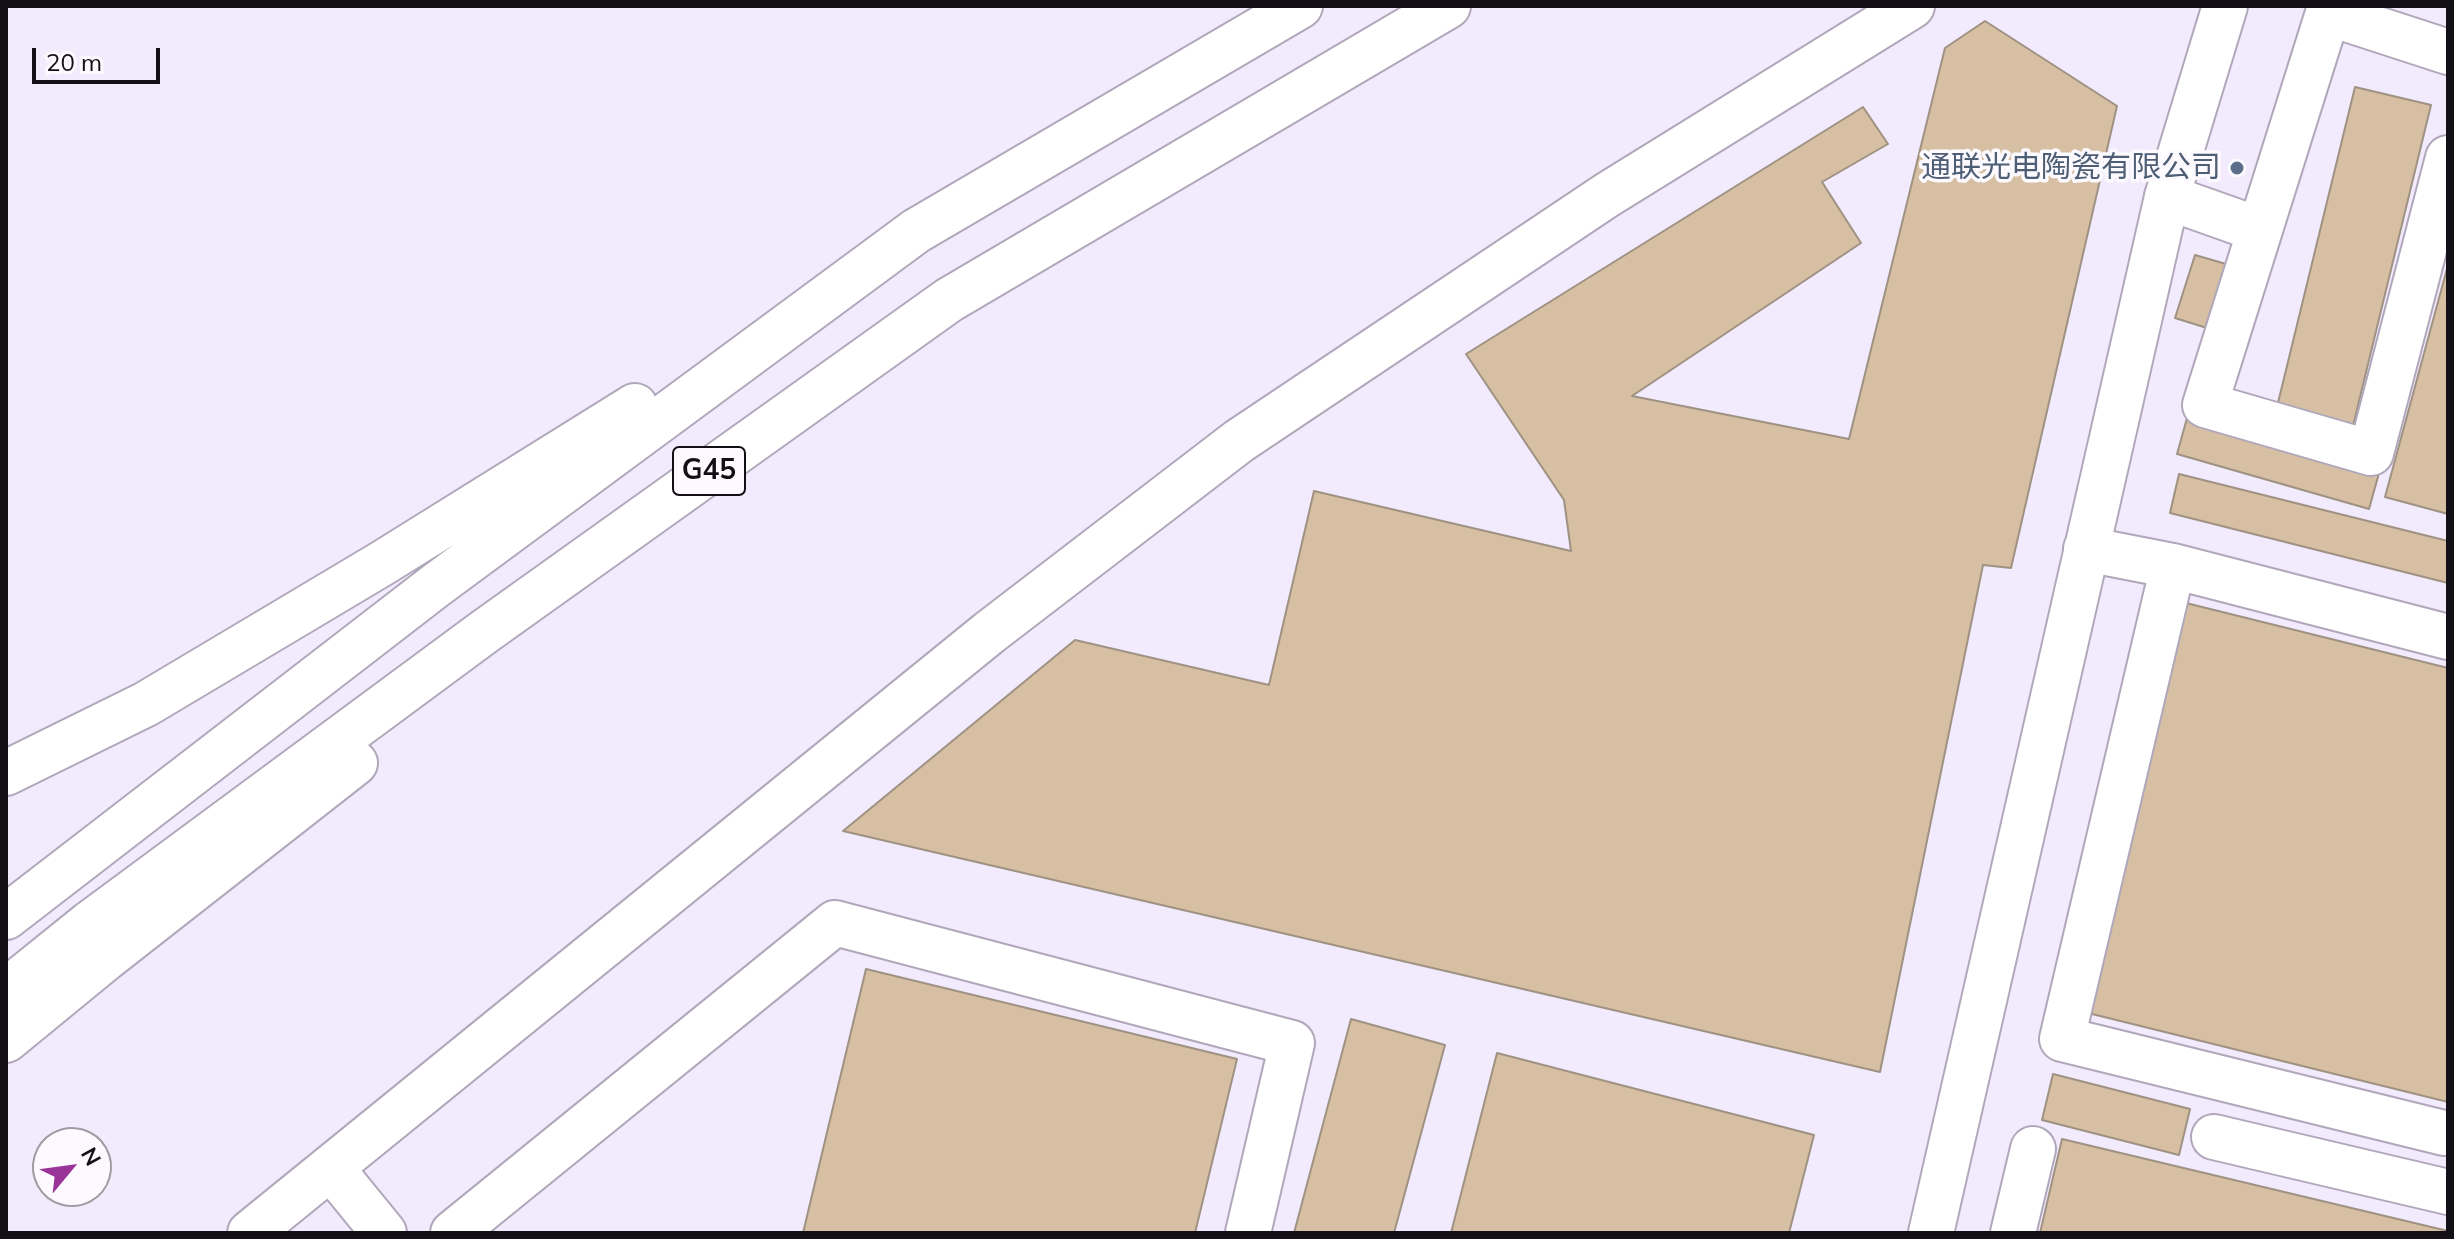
<!DOCTYPE html>
<meta charset="utf-8">
<style>
body{margin:0}
#map{position:relative;width:2454px;height:1239px;overflow:hidden;background:#f2eafd;font-family:Mulish,sans-serif}
canvas{display:block}
.frame{position:absolute;inset:0;border:8px solid #121016;pointer-events:none}
.north{position:absolute;left:32px;top:1127px;width:80px;height:80px;box-sizing:border-box;background:#fcfafe;border:2px solid #9e9ca1;border-radius:50%;rotate:61deg;font-size:22px;font-weight:700;line-height:32px;text-align:center;color:#121016}
.north::after{content:'';display:block;margin:auto;width:28px;height:36px;background:#9a3499;clip-path:polygon(50% 0,100% 100%,50% 72%,0 100%)}
.scale{position:absolute;left:32px;top:48px;width:128px;height:36px;box-sizing:border-box;border:4px solid #121016;border-top:0;padding-left:10px;font-size:24px;line-height:28px;white-space:nowrap;color:#121016;-webkit-text-stroke:6px #fcfafe;paint-order:stroke}
</style>
<div id="map">
<canvas width="2454" height="1239"></canvas>
<div class="frame"></div>
<div class="north">N</div>
<div class="scale">20 m</div>
</div>
<script>
const ctx = document.querySelector('canvas').getContext('2d');
ctx.lineJoin = 'round';
function fillPath(path, color) { ctx.fillStyle = color; ctx.fill(path, 'evenodd'); }
function trace(path, color, width, dash) { ctx.strokeStyle = color; ctx.lineWidth = width; ctx.lineCap = dash ? 'butt' : 'round'; ctx.setLineDash(dash || []); ctx.stroke(path); }
function write(font, color, halo, rows, align = 'center') {
  ctx.font = font + ' Mulish,"Noto Sans SC",sans-serif'; ctx.lineWidth = 7; ctx.setLineDash([]); ctx.textBaseline = 'middle'; ctx.strokeStyle = halo; ctx.fillStyle = color; for (const [text, x, y, turn = 0] of rows) {
    ctx.save(); ctx.translate(x, y); ctx.rotate((+turn || 0) * Math.PI / 180); ctx.textAlign = isNaN(turn) ? turn : align; if (halo) ctx.strokeText(text, 0, 0); ctx.fillText(text, 0, 0); ctx.restore();
  }
}
const building = new Path2D(`
 M 1985,21 L 2117,106 L 2011,568 L 1983,565 L 1880,1072 L 843,831 L 1075,640 L 1269,685 L 1314,491 L 1571,551 L 1564,500 L 1466,354 L 1863,107 L 1888,144 L 1822,182 L 1861,243 L 1632,396 L 1849,439 L 1945,48 Z
 M 2355,87 L 2431,105 L 2352,430 L 2276,411 Z
 M 2195,255 L 2226,264 L 2207,328 L 2175,318 Z
 M 2448,265 L 2448,514 L 2385,497 Z
 M 2189,411 L 2381,466 L 2369,509 L 2177,454 Z
 M 2179,474 L 2448,541 L 2448,583 L 2170,513 Z
 M 2186,603 L 2448,668 L 2448,1102 L 2088,1013 Z
 M 866,969 L 1237,1059 L 1195,1233 L 803,1233 Z
 M 1351,1019 L 1445,1045 L 1394,1233 L 1294,1233 Z
 M 1497,1053 L 1814,1135 L 1789,1233 L 1451,1233 Z
 M 2053,1074 L 2190,1109 L 2179,1155 L 2042,1120 Z
 M 2062,1139 L 2448,1231 L 2448,1233 L 2040,1233 Z`);
fillPath(building, '#d6bfa3');
trace(building, '#9f9283', 2);
const minor = new Path2D(`
 M 2448,52 L 2328,13 L 2205,405 L 2371,453 L 2448,158
 M 2167,197 L 2260,230
 M 2086,549 L 2173,566 L 2448,637
 M 2173,566 L 2062,1039 L 2444,1133
 M 2214,1137 L 2448,1192
 M 331,1168 L 384,1233
 M 453,1233 L 835,923 L 1292,1043 L 1248,1233
 M 2013,1233 L 2033,1149`);
const tertiary = new Path2D(`
 M 250,1233 L 990,632 L 1239,441 L 1607,195 L 1912,6
 M 1931,1233 L 2167,197 L 2225,6`);
const motorway = new Path2D(`
 M 6,773 L 146,704 L 381,564 L 635,406
 M 6,917 L 435,586 L 916,231 L 1300,6
 M 6,991 L 89,924 L 484,632 L 949,300 L 1448,6
 M 6,1040 L 106,958 L 355,763`);
trace(minor, '#b0a8ba', 48);
trace(tertiary, '#b0a8ba', 48);
trace(motorway, '#b0a8ba', 48);
trace(minor, '#fff', 44);
trace(tertiary, '#fff', 44);
trace(motorway, '#fff', 44);
for (const [x, y, r, color] of [
 [2237,168,8,"#5c6f8a"]
]) { const dot = new Path2D(); dot.arc(x, y, r, 0, 2 * Math.PI); ctx.fillStyle = color; ctx.fill(dot); trace(dot, '#fcfafe', 3); }
for (const [x, y, w] of [
 [709,471,72]
]) { const box = new Path2D(); box.roundRect(x - w / 2, y - 24, w, 48, 6); ctx.fillStyle = '#fcfafe'; ctx.fill(box); trace(box, '#121016', 2); }
write('bold 28px', '#121016', null, [
 ["G45",709,471]
]);
write('30px', '#4e5e75', '#fcfafe', [
 ["通联光电陶瓷有限公司",2221,168]
], 'right');
</script>
